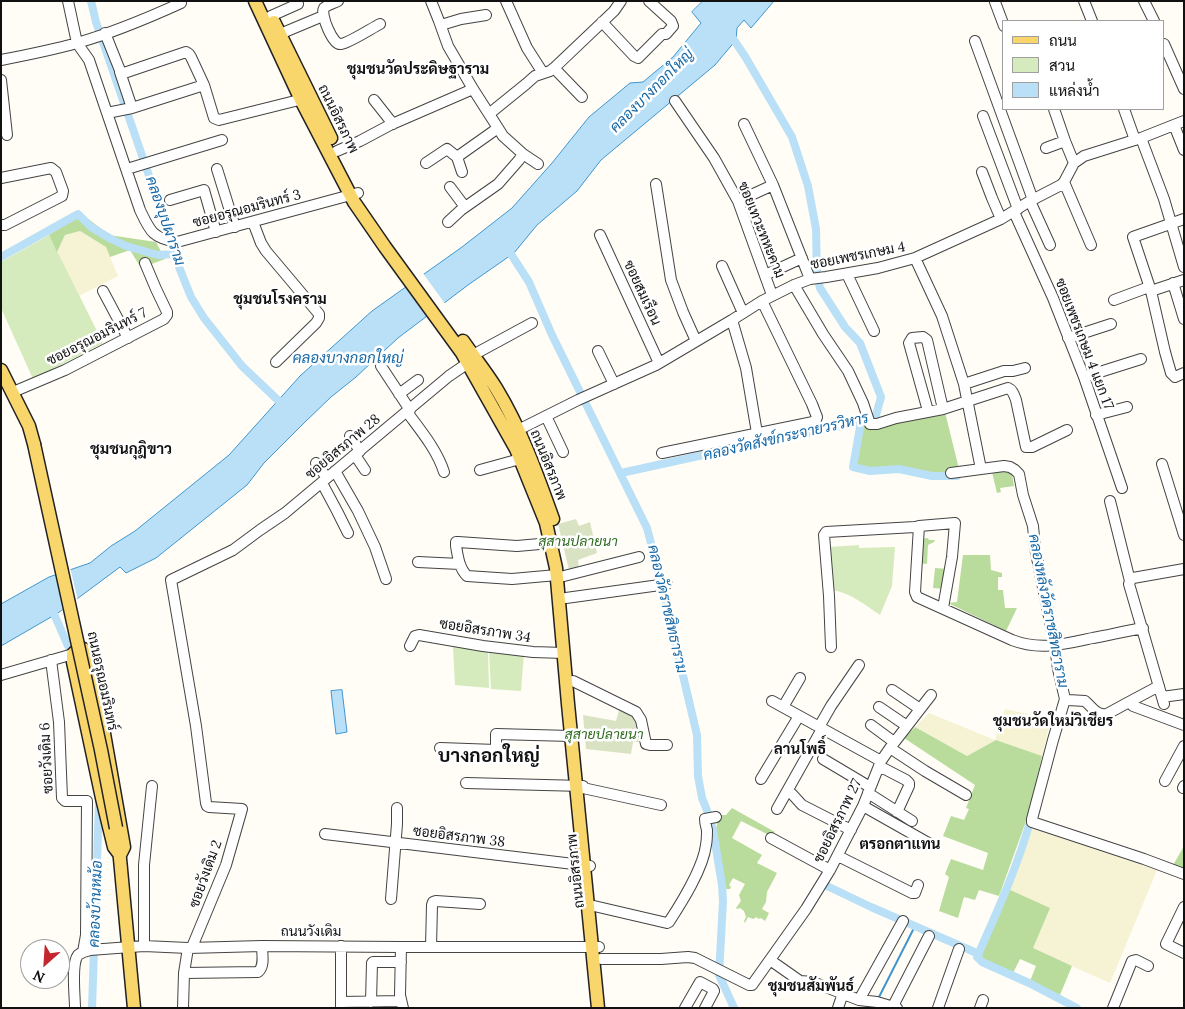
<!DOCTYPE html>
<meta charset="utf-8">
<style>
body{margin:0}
#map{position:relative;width:1185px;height:1009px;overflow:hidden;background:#fffdf5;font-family:Lora,Sarabun,serif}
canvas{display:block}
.frame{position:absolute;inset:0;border:2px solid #111;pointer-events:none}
.legend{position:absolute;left:1002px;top:20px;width:162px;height:90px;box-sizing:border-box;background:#fff;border:1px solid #a0a0a0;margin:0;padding:6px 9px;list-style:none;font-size:15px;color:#111}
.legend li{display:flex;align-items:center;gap:10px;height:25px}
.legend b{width:25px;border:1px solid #a0a0a0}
.north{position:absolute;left:20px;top:939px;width:50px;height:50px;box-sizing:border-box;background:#fff;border:1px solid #a0a0a0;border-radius:50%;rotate:206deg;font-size:14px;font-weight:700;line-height:20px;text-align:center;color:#111}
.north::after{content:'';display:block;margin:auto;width:18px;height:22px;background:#c4262e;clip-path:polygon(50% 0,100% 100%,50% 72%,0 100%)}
</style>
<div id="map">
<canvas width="1185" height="1009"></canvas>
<div class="frame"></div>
<ul class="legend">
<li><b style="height:6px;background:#f9d66b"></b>ถนน</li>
<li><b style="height:14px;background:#d5ebbd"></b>สวน</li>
<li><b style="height:14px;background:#b9e0f7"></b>แหล่งน้ำ</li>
</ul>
<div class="north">N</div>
</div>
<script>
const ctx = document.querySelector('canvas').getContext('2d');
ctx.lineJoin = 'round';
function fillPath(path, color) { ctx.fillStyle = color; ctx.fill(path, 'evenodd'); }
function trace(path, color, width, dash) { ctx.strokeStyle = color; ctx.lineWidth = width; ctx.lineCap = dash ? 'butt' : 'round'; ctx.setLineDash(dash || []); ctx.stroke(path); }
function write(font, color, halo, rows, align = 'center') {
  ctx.font = font + ' Lora,Sarabun,serif'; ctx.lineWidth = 5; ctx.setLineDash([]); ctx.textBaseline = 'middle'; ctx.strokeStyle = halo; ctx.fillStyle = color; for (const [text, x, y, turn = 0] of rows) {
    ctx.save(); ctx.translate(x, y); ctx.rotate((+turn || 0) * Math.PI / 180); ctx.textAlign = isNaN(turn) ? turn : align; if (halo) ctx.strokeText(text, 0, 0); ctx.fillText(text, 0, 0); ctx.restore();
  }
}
fillPath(new Path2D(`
 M 80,231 L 106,247 L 118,276 L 79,296 L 57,252 L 65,235 Z
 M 1005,709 L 1051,719 L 1042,756 L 996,740 L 967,756 L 915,727 L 929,713 L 995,740 Z
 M 1031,829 L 1054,834 L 1157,870 L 1110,983 L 1033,949 L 1008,889 Z`), '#f6f3d4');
fillPath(new Path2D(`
 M 49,235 L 103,343 L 33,379 L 1,308 L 1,262 Z
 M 859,545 L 859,548 L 895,547 L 892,586 L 880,615 C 865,605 851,593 832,590 L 829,547 Z
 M 453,647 L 488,651 L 489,688 L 455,685 Z
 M 489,651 L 524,654 L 521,691 L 491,689 Z`), '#d5ebbd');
fillPath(new Path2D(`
 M 86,217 L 109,235 L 156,242 L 165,259 L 141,268 L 130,250 L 110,257 L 106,247 L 80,231 L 65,235 L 57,252 L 49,235 L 76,218 Z
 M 945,412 L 959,469 L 947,474 L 855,466 L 863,423 Z
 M 1006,470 L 1012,474 L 1014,486 L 1000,488 L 1001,492 L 997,493 L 992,472 Z
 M 928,538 L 929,540 L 935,540 L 934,542 L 928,545 L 927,564 L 918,563 L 920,539 Z
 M 963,555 L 990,555 L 991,570 L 1002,573 L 1002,577 L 998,577 L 998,590 L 1003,590 L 1005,608 L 1017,608 L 1006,631 L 948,603 L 957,602 Z
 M 935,568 L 949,569 L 945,589 L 933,588 Z
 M 915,727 L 967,756 L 996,740 L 1042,756 L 1030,810 L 999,896 L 979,890 L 975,900 L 964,897 L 958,918 L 939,911 L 949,877 L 945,874 L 951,859 L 983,870 L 988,853 L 943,836 L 951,816 L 964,820 L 969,809 L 966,808 L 975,785 L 904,738 Z
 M 732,808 L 775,832 L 771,836 L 741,821 L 732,838 L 762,855 L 757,863 L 777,873 L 767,892 L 766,902 L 762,909 L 769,913 L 765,921 L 761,918 L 758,919 L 757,917 L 753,919 L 748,917 L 745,923 L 744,921 L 746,917 L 744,911 L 740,908 L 737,909 L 736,908 L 741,901 L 739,895 L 745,884 L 733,878 L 729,885 L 731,887 L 730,889 L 725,889 L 715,828 L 717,826 L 716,817 L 722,815 L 726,815 Z
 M 1184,846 L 1184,871 L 1172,867 Z
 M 1008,889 L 1050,908 L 1033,948 L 1072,966 L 1060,995 L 1030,981 L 1036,966 L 1020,959 L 1013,973 L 980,957 Z`), '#b9dc9c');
fillPath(new Path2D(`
 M 576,519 L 579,526 L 590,522 L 597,553 L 578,560 L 579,568 L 569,570 L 558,524 Z
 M 620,707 L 639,720 L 642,742 L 633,742 L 631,754 L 586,749 L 583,715 L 616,721 Z`), '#d9e3c4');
const water = new Path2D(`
 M 703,1 L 774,1 L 751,28 L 744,20 L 737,28 L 736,40 L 715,65 L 601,160 L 577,191 L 537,225 L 514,253 L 468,285 L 398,338 L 356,377 L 331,397 L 304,423 L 264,463 L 247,485 L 156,558 L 126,573 L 120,567 L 58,613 L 1,646 L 1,604 L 49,577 L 90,563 L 111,546 L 135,531 L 229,455 L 300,376 L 372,311 L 462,247 L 512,208 L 552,163 L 589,117 L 630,83 L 643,82 L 673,57 L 701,23 L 692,12 Z
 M 342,690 L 347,732 L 336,734 L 331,691 Z`);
fillPath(water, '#b9e0f7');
trace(water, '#3f96cf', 1);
fillPath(new Path2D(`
 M 422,272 L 446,305 L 431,315 L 408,283 Z
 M 70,567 L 78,601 L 63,612 L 55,572 Z`), '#fffdf5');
trace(new Path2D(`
 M 878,999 L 915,926`), '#3f96cf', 2);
trace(new Path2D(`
 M 91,1 L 96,22 L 166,225 L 175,257 L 191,297 L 204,318 L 242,366 L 284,406
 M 507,248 L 529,282 L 552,335 L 647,528 L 660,578 L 697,735 L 698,776 L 702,798 L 708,813 L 713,830 L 722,885 L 723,901 L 719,975 L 734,1008
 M 1,257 L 78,214 L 91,227 L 111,239 L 126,246 L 158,255 L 174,254
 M 861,422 L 853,467 L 870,471 L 899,469 L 932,476 L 957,476
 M 621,473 L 758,443 L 875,419 L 881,397 L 860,343 L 845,327 L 820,288 L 817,275 L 816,229 L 808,186 L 792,137 L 746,58 L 730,34
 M 51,607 L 68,646
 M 1031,818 C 1018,866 997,912 977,957 L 982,962 L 1029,983 L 1077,1008
 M 825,885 L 871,907 L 979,954
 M 92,1008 L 99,802`), '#b9e0f7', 8);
const minor = new Path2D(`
 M 68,1 L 77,43 L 89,60 L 140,210 C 150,231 152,238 177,242 L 358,193
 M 338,1 C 334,3 327,5 324,8 C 320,14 333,46 341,44 C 349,43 372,28 380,24
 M 431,1 L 439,21 L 448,46 L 473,89 L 498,128 L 503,136 L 523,154 L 538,164
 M 506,1 L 527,48 L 543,73
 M 1084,1 L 1092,21
 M 1144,1 L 1154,21
 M 995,2 L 1004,26
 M 271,16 L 298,4
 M 602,22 L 634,56 L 638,58 L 662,34 L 666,34 L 673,26 L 671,21 L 649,1
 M 441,25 L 461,19 L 486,15
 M 105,33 L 121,73 L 124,73 L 186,52 L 189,54 L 191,57 L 204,85
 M 280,34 L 323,16
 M 975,41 L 1033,200
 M 1164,44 L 1184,89
 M 1,60 C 27,55 52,50 77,43 C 112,33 148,18 181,3
 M 554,68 L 582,97
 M 120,72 L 132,108
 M 1,80 L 7,135
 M 374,100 L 393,124
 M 675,101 L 714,158 L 738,201 L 772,295
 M 1054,109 L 1065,141 L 1074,163
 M 1124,109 L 1135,140
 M 107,113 L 132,108 L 204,85 L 214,118 L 219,120 L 307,98
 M 489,114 L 526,84 L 535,76 L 550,71 L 554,68 L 614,11 L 621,1
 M 983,116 L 1018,209
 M 744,124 L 773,185 L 810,279
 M 1174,125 L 1184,150
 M 1141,138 L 1164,199 L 1184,267
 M 1046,148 L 1065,141
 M 337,151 L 360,141 L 390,125 L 473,89
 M 457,157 L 498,128
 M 426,163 L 447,149 L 457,157 L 462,172
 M 127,169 L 222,140
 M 217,169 L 235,227
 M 982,172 L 992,198 L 1001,219
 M 1,178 L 51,168 L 56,172 L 63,191 L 62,196 L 5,225 L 1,225
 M 1064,182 L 1091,245
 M 656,184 L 671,280 L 683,312 L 696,341
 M 450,187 L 465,207
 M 170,200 L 204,190 L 216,232
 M 738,201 L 773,185
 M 1030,201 L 1050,245
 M 1014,212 L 1053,298 L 1084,377 L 1122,488
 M 1184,219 L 1133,237 L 1151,291 L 1165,352 L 1171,373 L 1175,377 L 1184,373
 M 253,222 L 261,243 L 266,251 L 319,314 L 319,318 L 316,323 L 276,362
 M 448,222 L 461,210 L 498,184 L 519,160 L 523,154
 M 600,235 L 659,363
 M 915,258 L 942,316 L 964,384 L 981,469 L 951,473
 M 722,266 L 743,313
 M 847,274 L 874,331
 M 765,275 L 802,258
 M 1173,283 L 1184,319
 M 794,285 L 823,334 L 848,371 L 863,403 L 870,424 L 877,424 L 896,418 L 943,409 L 1008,388 C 1013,390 1014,395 1016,400 L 1026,447 L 1032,447 L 1067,430
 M 103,291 L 128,338
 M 1151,291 L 1184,280
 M 1114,300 L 1149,287
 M 732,320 L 746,368 L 757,433
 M 1068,338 L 1111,324
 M 598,351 L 614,384
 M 473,355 L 532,323
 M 381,366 L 410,410
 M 1084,377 L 1141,359
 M 964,384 L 1004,371 L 1013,371 L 1025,368
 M 13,392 L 65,370 L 164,319 L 167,315 L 167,312 L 156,289 L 145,263
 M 399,394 L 418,380
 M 928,411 L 909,343 L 912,338 L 923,337 L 927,340 L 943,409
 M 407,412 C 421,431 437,450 444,472
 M 1096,415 L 1127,407
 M 546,416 L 563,452
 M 518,430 L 578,400 L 656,365 L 732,320 L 762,301 L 794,285 L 810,279 L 826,277 L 878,268 L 915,258 L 1001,219 L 1030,201 L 1061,185 L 1064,182 L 1074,163 L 1084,156 L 1141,138 L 1184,121
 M 350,436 L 360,451
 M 662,453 L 813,422 L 816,420 L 817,417 L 812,404 L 762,301
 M 355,455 L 365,470
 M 316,463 L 327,478
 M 1162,464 L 1184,535
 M 981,469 L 1004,466 L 1010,467 L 1015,470 L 1019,474 L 1023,495 L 1033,526 L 1035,548 L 1055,646 L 1058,669 L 1065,699 L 1068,700 L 1085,701 C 1092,707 1097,716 1107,714 L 1129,702
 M 480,470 L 520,459
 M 335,471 L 358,511 L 375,547 L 386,579
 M 322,483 L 337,511 L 348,533
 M 1110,501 L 1130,581 L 1129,584 L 1164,704
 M 919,526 L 915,592 L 917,597 L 1012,640 C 1040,651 1065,644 1093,638 C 1109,635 1126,631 1143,628
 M 551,543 L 517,546 L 458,542 L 456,542 L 456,546 C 458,557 459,568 467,576 L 512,579 L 557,575
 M 418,562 L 460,564
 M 564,576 L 639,557
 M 1130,581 L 1133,578 L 1184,569
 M 566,598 L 667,584
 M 410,646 L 415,636 L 419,635 L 483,646 L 533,652 L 564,653
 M 831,647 L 829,596 L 824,535 L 826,532 L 915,527 L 919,526 L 955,523 L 952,557 L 943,608
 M 51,660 L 59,722 L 62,798 L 65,801 L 87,801 L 86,935 L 83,952
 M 1,675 L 73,654
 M 573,681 L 636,712 L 641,720 L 646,744 L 650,745 L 667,745
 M 1159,686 L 1129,702 L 1133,706 L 1184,725
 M 892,690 L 920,709
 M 1162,697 L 1184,694
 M 1065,699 L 1053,740 L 1032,819 L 1032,822 L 1144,859 L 1184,874
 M 772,701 L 881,761
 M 783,707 L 800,678
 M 879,707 L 907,726
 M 871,725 L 894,742
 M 819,727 L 831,706 L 859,665
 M 440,748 L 496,750 L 496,734 L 571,736
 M 890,748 L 925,771 L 966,795
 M 823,759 L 870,787
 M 879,766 L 906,780 L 909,783 L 909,786 L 897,812
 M 761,779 L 799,716
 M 1165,781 L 1184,746
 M 466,783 L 583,786
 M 583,788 L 661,805
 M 1183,788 L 1184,786
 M 868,793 L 912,821
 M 792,794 L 802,805 L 851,830
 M 863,806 L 932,845
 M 777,809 L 822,729
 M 325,834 L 590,866
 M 771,838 L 830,870
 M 838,856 L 912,893 L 915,893 L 918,885
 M 391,899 L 397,824 L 397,808
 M 594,906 L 667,923 L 669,922 C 682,902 703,869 706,845 C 707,840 707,835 707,830 C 706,826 705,823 705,819 L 716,817
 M 1184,907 L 1166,944 L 1184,953
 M 144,946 L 144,865 L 152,786
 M 341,946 L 341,1008
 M 192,947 L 226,865 L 242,809 L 209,807 L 207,806 L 206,803 L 196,726 L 171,580 L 233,550 L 260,530 L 285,513 L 449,376 L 468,363
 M 401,947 L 400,995 L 403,1008
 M 431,947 L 432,905 L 433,902 L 436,901 L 480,904
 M 601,959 L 661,959 L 688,957 L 695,958 L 749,985 L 752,985 L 806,909 L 830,870 L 863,806 L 881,761 L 890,748 L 931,695
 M 770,960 L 800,981 L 813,982 L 859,1000 L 877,1002 L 897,1008
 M 184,973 L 258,972 C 265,966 262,955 262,946
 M 859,1000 L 903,921
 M 341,1002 L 401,1001
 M 371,1002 L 372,963 L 373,962 L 401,962
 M 893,1006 L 929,936
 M 75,1008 C 75,996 71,964 78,955 C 82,952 85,951 90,950 L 144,946 L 188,948 L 262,946 L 401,947 L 599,947
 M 183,1008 L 184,973 L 188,948
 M 685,1008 L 700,982 L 713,989 L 714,991 L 705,1008
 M 838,1008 L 843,993
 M 938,1008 L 959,949
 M 980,1008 L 983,1000
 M 1113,1008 L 1132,961 L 1136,960 L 1148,966`);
const major = new Path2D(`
 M 255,1 L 301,100 L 354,202 L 385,247 L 462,353 L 516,449 L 546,523 L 556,568 L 568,704 L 598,1008
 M 274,22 L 331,138
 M 463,341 C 474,357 486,372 496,388 C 521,429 537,474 553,519
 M 1,370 L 29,426 L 34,444
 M 79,648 C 83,648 85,649 88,653 L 97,694 L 124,847 L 120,855 L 114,847 L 102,798 L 73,662 L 73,654 Z
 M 119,848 L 134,1008`);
trace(minor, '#444', 12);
trace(major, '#222', 15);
trace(minor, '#fff', 10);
trace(major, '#f9d66b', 12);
const majorBridge = new Path2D(`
 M 34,444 L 101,750 L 116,828`);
trace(majorBridge, '#222', 15, []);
trace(majorBridge, '#f9d66b', 12);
write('14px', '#111', '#fff', [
 ["ถนนอิสรภาพ",338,119,64],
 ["ซอยอรุณอมรินทร์ 3",247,209,-15],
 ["ซอยเทวะทหะคาม",761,230,68],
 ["ซอยเพชรเกษม 4",858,256,-11],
 ["ซอยสมเรือน",642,293,65],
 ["ซอยอรุณอมรินทร์ 7",97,337,-27],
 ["ซอยเพชรเกษม 4 แยก 17",1084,344,69],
 ["ซอยอิสรภาพ 28",343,447,-40],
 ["ถนนอิสรภาพ",548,465,68],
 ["ซอยอิสรภาพ 34",485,631,9],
 ["ถนนอรุณอมรินทร์",102,681,78],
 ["ซอยวังเดิม 6",47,758,-93],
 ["ซอยอิสรภาพ 27",838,821,-64],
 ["ซอยอิสรภาพ 38",459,837,7],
 ["ถนนอิสรภาพ",576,871,-96],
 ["ซอยวังเดิม 2",206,874,-70],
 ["ถนนวังเดิม",311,932]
]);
write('italic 14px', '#2f6b1f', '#fff', [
 ["สุสานปลายนา",578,542],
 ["สุสายปลายนา",604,735]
]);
write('bold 15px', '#111', '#fff', [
 ["ชุมชนวัดประดิษฐาราม",418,70],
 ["ชุมชนโรงคราม",280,300],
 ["ชุมชนกุฎิขาว",131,450],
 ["ชุมชนวัดใหม่วิเชียร",1053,722],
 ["ลานโพธิ์",800,750],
 ["ตรอกตาแทน",900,845],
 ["ชุมชนสัมพันธ์",811,987]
]);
write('italic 15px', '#1768a6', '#fff', [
 ["คลองบางกอกใหญ่",652,91,-45],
 ["คลองบุปผาราม",165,221,71],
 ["คลองบางกอกใหญ่",348,359],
 ["คลองวัดสังข์กระจายวรวิหาร",786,437,-13],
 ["คลองวัดราชสิทธาราม",667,609,77],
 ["คลองหลังวัดราชสิทธาราม",1048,611,79],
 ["คลองบ้านหม้อ",96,904,-88]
]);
write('bold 19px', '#111', '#fff', [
 ["บางกอกใหญ่",489,757]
]);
</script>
